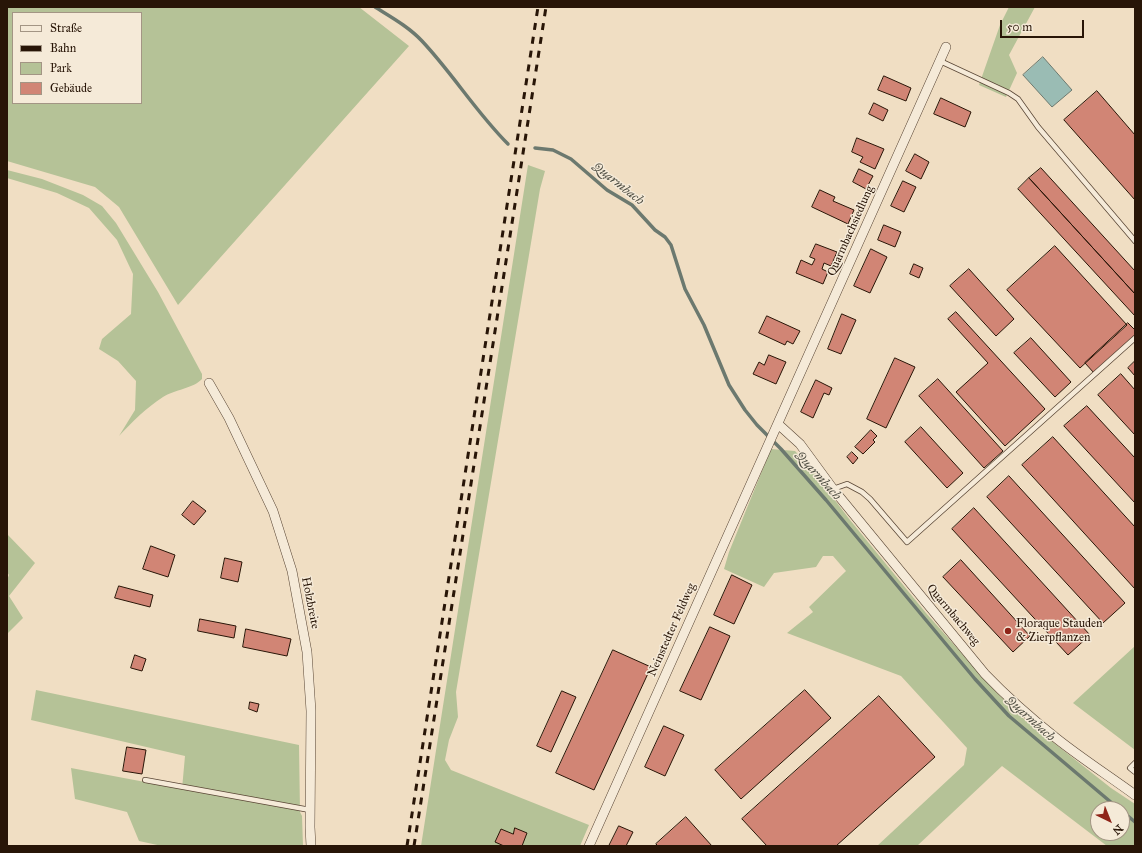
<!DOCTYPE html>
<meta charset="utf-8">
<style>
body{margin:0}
#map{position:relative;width:1142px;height:853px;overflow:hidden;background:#f0dec3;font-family:"IM FELL Great Primer",serif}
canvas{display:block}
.frame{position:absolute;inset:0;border:8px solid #281507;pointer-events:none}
.legend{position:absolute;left:12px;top:12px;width:130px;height:92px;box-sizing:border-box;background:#f5ead8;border:1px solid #a39584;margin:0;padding:5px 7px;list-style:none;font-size:12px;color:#281507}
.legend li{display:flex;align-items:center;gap:8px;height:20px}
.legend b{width:20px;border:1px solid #a39584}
.north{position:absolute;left:1090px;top:801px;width:40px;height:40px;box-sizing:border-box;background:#f5ead8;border:1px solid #a39584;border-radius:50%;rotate:137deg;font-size:11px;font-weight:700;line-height:16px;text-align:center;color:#281507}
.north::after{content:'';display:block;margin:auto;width:14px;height:18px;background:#8f2418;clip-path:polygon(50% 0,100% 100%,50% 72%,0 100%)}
.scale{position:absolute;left:1000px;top:20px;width:84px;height:18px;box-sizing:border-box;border:2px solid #281507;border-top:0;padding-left:5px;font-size:12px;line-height:14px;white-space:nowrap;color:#281507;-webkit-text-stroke:3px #f5ead8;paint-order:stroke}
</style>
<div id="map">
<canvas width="1142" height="853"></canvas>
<div class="frame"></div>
<ul class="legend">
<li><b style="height:5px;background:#f5ead8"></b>Straße</li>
<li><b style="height:5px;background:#281507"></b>Bahn</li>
<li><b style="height:11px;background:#b5c297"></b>Park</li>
<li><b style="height:11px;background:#d18575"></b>Gebäude</li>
</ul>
<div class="north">N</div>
<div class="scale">50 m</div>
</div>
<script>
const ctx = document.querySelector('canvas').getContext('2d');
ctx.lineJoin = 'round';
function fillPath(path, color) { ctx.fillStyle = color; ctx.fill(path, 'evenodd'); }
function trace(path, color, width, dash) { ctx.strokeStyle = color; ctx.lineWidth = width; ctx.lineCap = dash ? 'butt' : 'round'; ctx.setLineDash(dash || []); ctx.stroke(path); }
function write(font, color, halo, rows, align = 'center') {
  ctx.font = font + ' "IM FELL Great Primer",serif'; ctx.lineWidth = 3; ctx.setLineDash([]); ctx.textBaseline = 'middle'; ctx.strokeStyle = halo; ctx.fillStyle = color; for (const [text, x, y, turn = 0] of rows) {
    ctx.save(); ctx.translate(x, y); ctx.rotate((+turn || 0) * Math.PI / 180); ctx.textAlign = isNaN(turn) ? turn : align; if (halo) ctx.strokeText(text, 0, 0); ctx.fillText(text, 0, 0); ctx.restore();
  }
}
fillPath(new Path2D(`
 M 7,7 L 359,7 L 409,46 L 178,305 L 119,207 L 95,187 L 7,161 ZM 13,13 L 141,13 L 141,103 L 13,103 Z
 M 1009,7 L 1035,7 L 1009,55 L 1017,73 L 1006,97 L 979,85 L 1000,25 Z
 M 528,165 L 545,171 L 540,189 L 456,692 L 458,717 L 449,740 L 445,760 L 451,770 L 589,825 L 580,846 L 421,846 Z
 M 7,170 L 42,179 L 83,195 L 102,206 L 116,223 L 158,292 L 202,374 L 202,379 C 194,388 174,390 163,397 C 146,408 133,421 119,436 L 135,410 L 136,381 L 118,361 L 99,349 L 102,339 L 131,314 L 133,274 L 117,240 L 89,208 L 57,193 L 7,178 Z
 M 771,449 L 795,451 L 809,466 L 850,520 L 926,613 L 996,692 L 1025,720 L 1111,788 L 1135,804 L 1135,846 L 1107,846 L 1002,766 L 917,846 L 877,846 L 964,765 L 967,748 L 901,676 L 787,633 L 813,612 L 809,607 L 846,571 L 833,556 L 823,556 L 816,567 L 774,573 L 764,587 L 724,569 L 729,552 ZM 1098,809 L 1122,809 L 1122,833 L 1098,833 Z
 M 7,534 L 35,563 L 9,596 L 23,618 L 7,634 L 7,580 L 9,575 L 7,572 Z
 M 1135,646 L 1135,750 L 1073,703 Z
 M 36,690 L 299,745 L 300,812 L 302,816 L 303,846 L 162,846 L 139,841 L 127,812 L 75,799 L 71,768 L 182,789 L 185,756 L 31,720 Z`), '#b5c297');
const water = new Path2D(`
 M 1043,57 L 1072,90 L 1052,107 L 1023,75 Z`);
fillPath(water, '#9abcb4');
trace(water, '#6c796f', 1);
trace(new Path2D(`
 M 375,7 C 391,17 409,27 422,41 C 453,74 476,112 508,144
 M 535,148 L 553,150 L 571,159 L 607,190 L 632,205 L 655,230 L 665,237 L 671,245 L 685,289 L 704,325 L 729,385 L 745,410 L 757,425 L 781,449 L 826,500 L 975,679 L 1009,716 L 1119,809
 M 1122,811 L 1135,822`), '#6c796f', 3.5);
const building = new Path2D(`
 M 884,76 L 911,88 L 906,101 L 878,90 Z
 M 1097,91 L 1135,135 L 1135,200 L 1064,120 Z
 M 941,98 L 971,112 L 965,127 L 934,114 Z
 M 874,103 L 888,110 L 883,121 L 869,114 Z
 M 857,138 L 884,149 L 875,169 L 860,162 L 863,157 L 852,152 Z
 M 915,154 L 929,162 L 921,179 L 906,171 Z
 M 1041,168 L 1135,271 L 1135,294 L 1029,178 Z
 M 859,169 L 873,176 L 866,189 L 853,182 Z
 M 1029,178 L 1135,294 L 1135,316 L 1018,189 Z
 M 903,181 L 916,187 L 904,212 L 891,206 Z
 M 820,190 L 835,197 L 833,201 L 854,210 L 848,224 L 812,207 Z
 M 884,225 L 901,232 L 895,247 L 878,240 Z
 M 816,244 L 837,252 L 831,266 L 824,263 L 822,269 L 828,272 L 823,284 L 796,273 L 801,260 L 812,265 L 815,259 L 810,257 Z
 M 1055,246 L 1127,325 L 1080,368 L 1007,290 Z
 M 871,249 L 887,257 L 870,293 L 854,286 Z
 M 914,264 L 923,268 L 919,278 L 910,274 Z
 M 969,269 L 1014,319 L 996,336 L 950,286 Z
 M 956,312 L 1045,409 L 1005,446 L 956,392 L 988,363 L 948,319 Z
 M 842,314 L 856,320 L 841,354 L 828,349 Z
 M 767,316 L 800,331 L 793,344 L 787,341 L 785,345 L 759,333 Z
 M 1128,323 L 1135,330 L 1135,335 L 1094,373 L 1085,363 Z
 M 1031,338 L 1071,382 L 1055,397 L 1014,353 Z
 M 769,355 L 786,362 L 776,384 L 753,374 L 759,362 L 764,365 Z
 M 895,358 L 915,367 L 886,428 L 867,419 Z
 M 1135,361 L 1135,376 L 1128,368 Z
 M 1121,374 L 1135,390 L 1135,435 L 1098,395 Z
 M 938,379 L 1003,451 L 984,468 L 919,396 Z
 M 816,380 L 832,388 L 829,395 L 824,393 L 813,418 L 801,412 Z
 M 1087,406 L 1135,458 L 1135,503 L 1064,426 Z
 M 921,427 L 963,473 L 947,488 L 905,442 Z
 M 871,430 L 877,436 L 873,440 L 875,442 L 863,454 L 855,447 Z
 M 1053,437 L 1135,527 L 1135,589 L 1022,465 Z
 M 852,452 L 858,458 L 853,464 L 847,457 Z
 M 1009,476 L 1125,603 L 1103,623 L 987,497 Z
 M 193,501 L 206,511 L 194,525 L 182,515 Z
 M 974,508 L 1090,635 L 1068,655 L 952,529 Z
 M 151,546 L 175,555 L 168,577 L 143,569 Z
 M 225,558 L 242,562 L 238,582 L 221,578 Z
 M 961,560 L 1030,636 L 1013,652 L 943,577 Z
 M 732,575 L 752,585 L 734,624 L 714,615 Z
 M 119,586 L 153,595 L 150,607 L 115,598 Z
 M 200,619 L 236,626 L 234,638 L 198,631 Z
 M 710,627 L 730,636 L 701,700 L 680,691 Z
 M 246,629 L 291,639 L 287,656 L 243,647 Z
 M 613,650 L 651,667 L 594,790 L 556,773 Z
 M 135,655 L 146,659 L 142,671 L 131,668 Z
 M 805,690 L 831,718 L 741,799 L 715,770 Z
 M 562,691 L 576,697 L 551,752 L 537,746 Z
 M 879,696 L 935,757 L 836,846 L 767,846 L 742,819 Z
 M 250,702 L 259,704 L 257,712 L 249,709 Z
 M 664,726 L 684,735 L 665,776 L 645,767 Z
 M 127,747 L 146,750 L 142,774 L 123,771 Z
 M 686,817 L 712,846 L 658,846 L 656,844 Z
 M 619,826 L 633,832 L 626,846 L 609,846 Z
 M 515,828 L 527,833 L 522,846 L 504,846 L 495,842 L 501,829 L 513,834 Z`);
fillPath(building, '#d18575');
trace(building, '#281507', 1);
const lane = new Path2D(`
 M 940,61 L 1009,93 L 1018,99 L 1038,127 L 1135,241
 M 833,489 L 847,484 L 862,492 L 870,499 L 907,542 L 1135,338
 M 1135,763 L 1130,768 L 1135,772
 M 145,780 L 310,810`);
const street = new Path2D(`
 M 209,383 L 229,418 L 273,511 L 292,571 L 307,652 L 311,711 L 310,827 L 311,846
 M 778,424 L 800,444 L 833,489 L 985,674 C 1007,697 1031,718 1056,738 C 1081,758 1109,776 1135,795
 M 589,846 L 946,47`);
trace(lane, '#5a4736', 6);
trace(street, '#5a4736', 10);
trace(lane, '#f5ead8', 4.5);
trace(street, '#f5ead8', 9);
trace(new Path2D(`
 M 407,846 L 538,7
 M 414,846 L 546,7`), '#281507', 3, [7, 7]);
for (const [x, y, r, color] of [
 [1008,631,4,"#8f2418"]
]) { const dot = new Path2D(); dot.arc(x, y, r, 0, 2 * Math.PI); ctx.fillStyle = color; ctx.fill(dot); trace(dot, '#f5ead8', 1.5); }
write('12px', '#281507', '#f5ead8', [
 ["Quarmbachsiedlung",851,231,-66],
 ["Holzbreite",310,603,79],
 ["Quarmbachweg",953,615,50],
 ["Neinstedter Feldweg",672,630,-66]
]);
write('12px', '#281507', '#f5ead8', [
 ["Floraque Stauden",1016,624],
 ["& Zierpflanzen",1016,638]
], 'left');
write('italic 13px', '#504f44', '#f5ead8', [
 ["Quarmbach",618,184,38],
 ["Quarmbach",818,476,48],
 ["Quarmbach",1030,719,42]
]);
</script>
